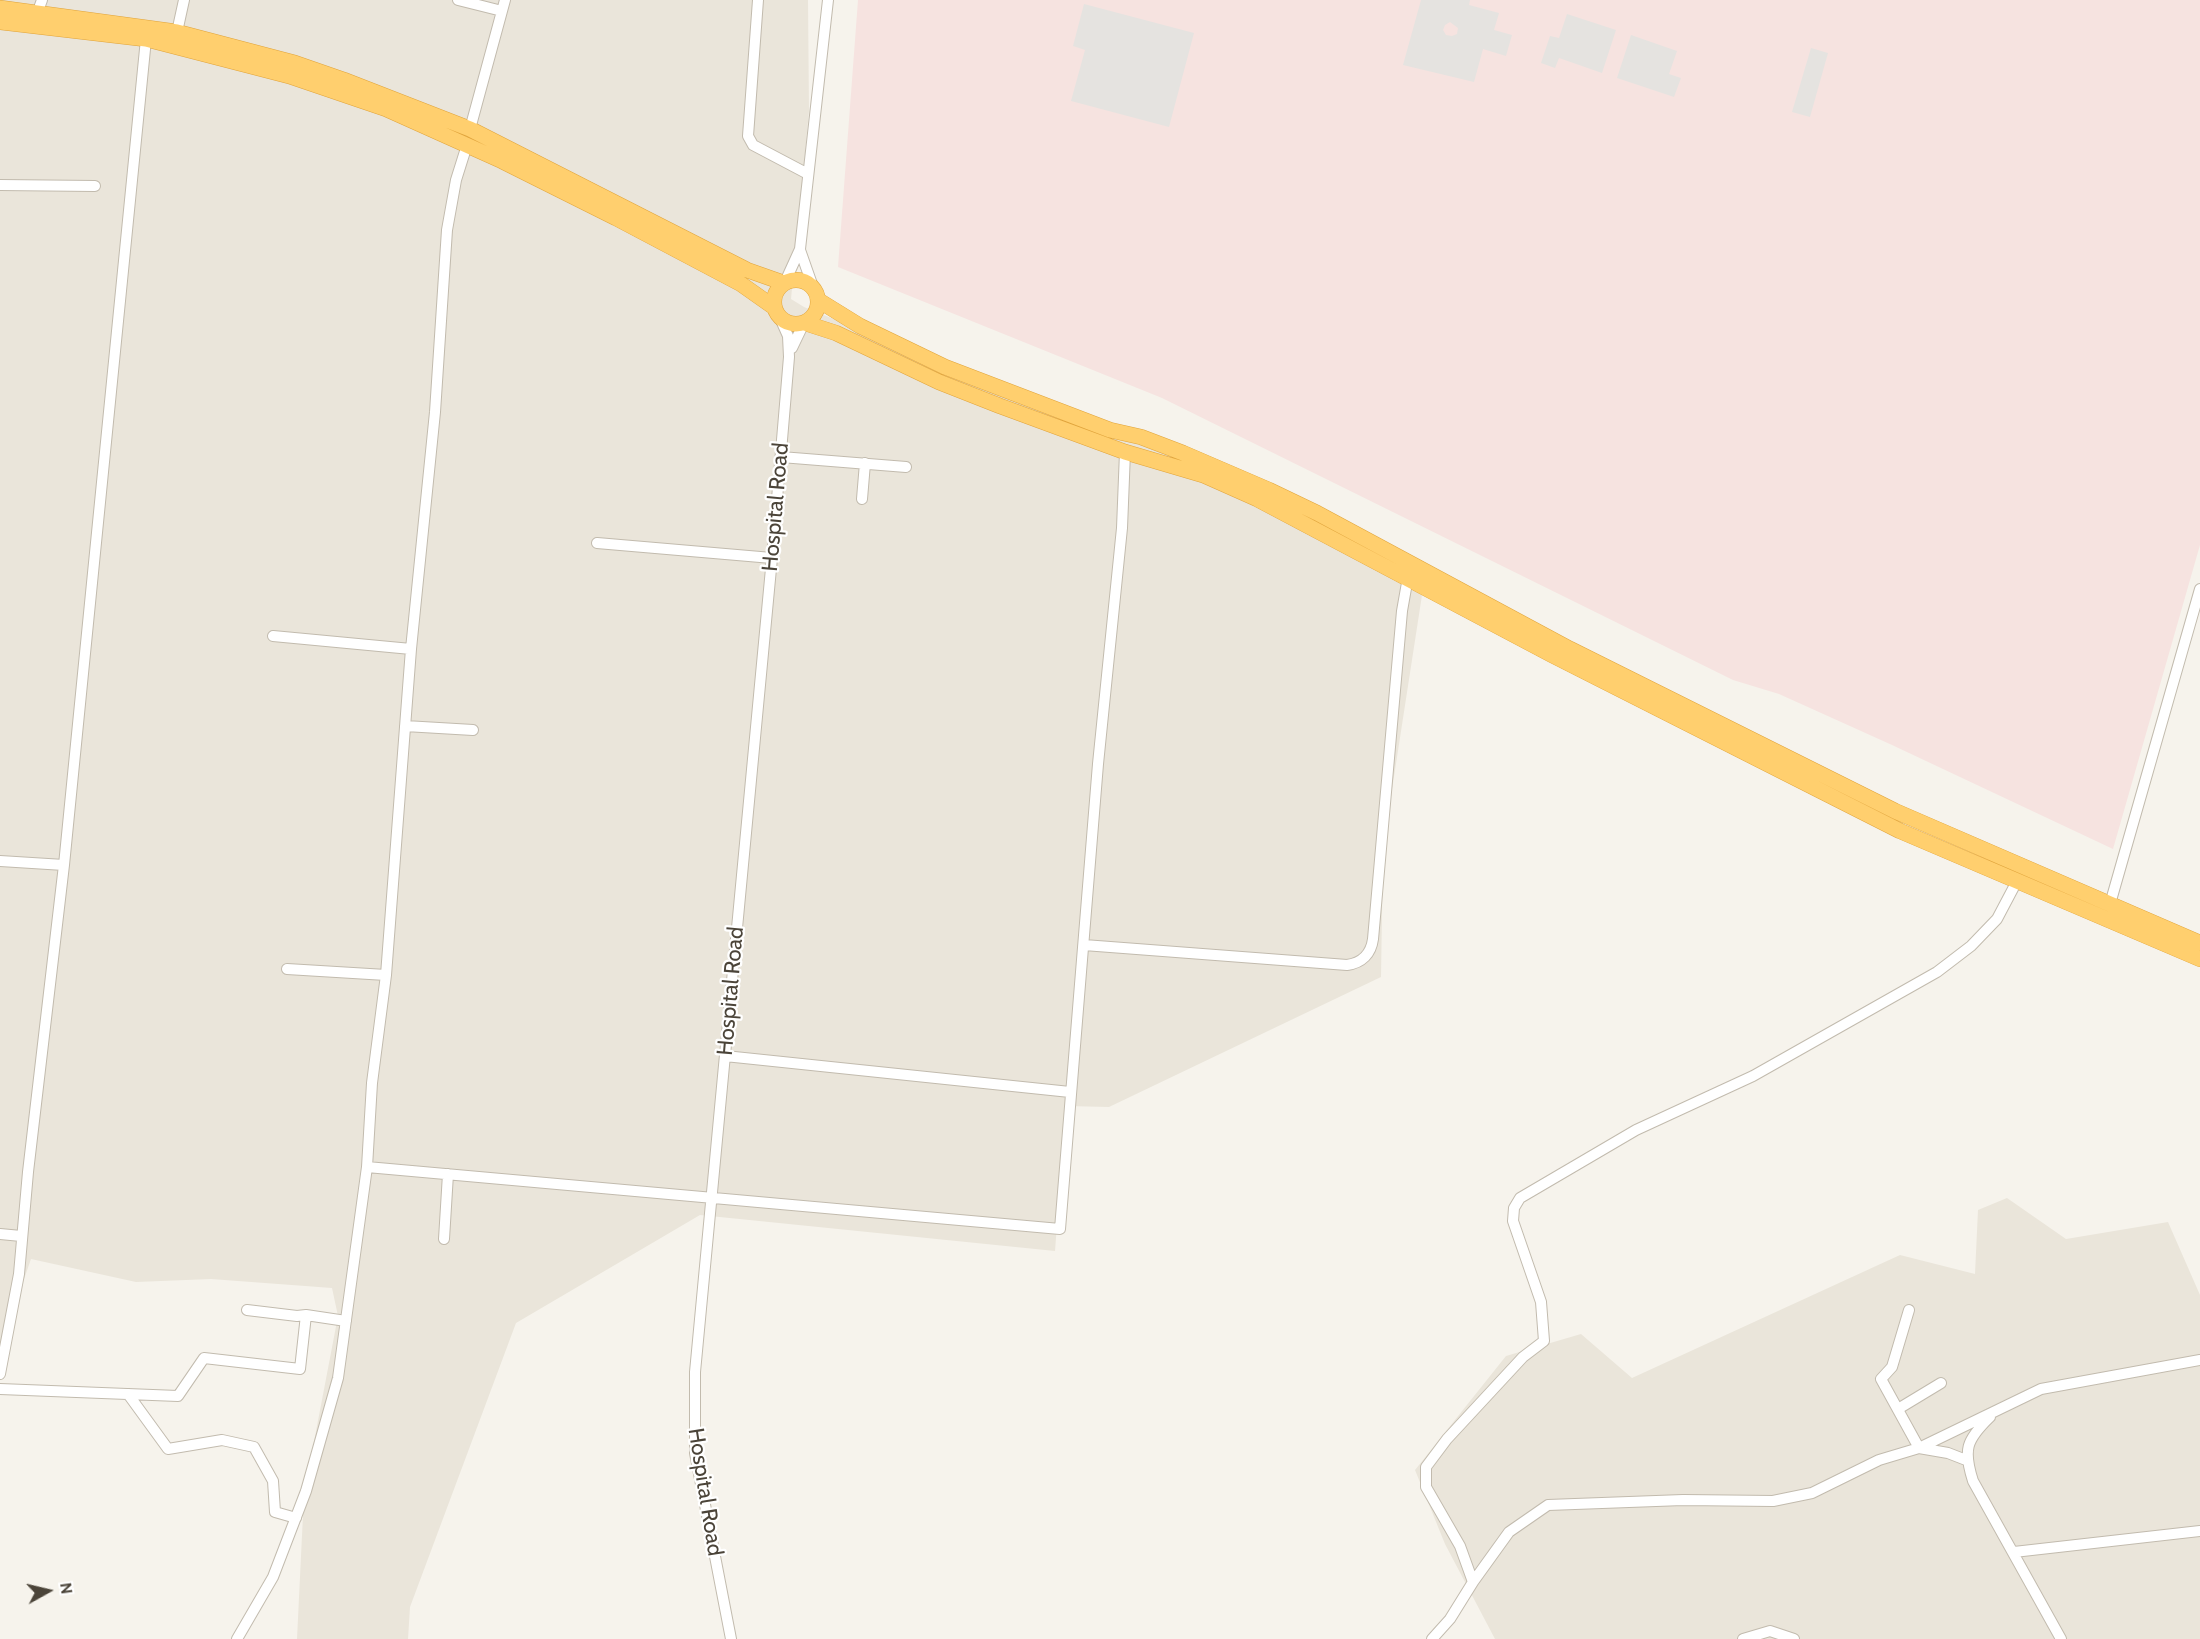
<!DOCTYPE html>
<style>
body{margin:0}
#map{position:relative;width:2200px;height:1639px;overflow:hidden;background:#f6f3ec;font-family:Cabin,sans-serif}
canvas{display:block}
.north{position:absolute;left:18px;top:1561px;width:60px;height:60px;-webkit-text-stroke:4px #fff;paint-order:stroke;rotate:82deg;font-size:16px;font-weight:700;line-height:24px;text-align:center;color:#4b4439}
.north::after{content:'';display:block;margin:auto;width:21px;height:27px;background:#4b4439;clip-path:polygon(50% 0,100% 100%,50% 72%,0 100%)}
</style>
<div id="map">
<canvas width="2200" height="1639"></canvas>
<div class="north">N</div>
</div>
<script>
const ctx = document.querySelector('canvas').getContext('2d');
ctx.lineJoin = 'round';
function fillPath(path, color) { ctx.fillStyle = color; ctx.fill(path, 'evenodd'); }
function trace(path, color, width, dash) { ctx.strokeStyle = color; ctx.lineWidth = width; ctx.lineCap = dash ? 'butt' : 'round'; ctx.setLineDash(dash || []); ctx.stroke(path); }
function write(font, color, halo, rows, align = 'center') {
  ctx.font = font + ' Cabin,sans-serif'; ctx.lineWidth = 4.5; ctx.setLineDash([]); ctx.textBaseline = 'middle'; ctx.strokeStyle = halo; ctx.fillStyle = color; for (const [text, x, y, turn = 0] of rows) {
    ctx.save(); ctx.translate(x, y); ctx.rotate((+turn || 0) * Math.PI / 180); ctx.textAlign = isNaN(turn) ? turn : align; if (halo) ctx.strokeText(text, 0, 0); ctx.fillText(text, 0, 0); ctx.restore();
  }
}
fillPath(new Path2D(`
 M 0,0 L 808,0 L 809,111 L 791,299 L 804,307 L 1291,504 L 1422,595 L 1383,848 L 1381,977 L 1109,1107 L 1066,1106 L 1055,1251 L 700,1215 L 516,1323 L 410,1607 L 408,1639 L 297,1639 L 304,1494 L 338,1316 L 332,1288 L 211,1279 L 136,1282 L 31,1259 L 0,1348 Z
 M 2007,1198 L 2066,1239 L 2168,1222 L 2200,1295 L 2200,1639 L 1495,1639 L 1445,1544 L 1415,1470 L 1506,1356 L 1581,1334 L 1632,1378 L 1900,1255 L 1975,1274 L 1978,1210 Z`), '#eae5da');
fillPath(new Path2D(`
 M 858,0 L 2200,0 L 2200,545 L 2113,849 L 1892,745 L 1779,694 L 1733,680 L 1162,398 L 838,267 Z`), '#f6e3e0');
fillPath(new Path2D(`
 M 1421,0 L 1470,0 L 1469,5 L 1499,13 L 1494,30 L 1512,35 L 1506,56 L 1483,49 L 1474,82 L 1403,65 ZM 1450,22 L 1458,28 L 1457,34 L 1452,36 L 1446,35 L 1443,30 L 1445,25 Z
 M 1084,4 L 1194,33 L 1169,127 L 1071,101 L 1085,50 L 1073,46 Z
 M 1567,14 L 1616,30 L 1602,73 L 1559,58 L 1555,68 L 1541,63 L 1550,36 L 1559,38 Z
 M 1631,35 L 1677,51 L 1669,74 L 1681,78 L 1674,97 L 1617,78 Z
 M 1811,48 L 1828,53 L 1810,117 L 1792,112 Z`), '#e5e3e0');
const minor = new Path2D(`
 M 458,0 L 502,11
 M 758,0 L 748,136 L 753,145 L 808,174
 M 38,11 L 42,0
 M 177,32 L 184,0
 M 470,129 L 505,0
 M 0,185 L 95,186
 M 800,250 L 813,287
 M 785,282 L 800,249 L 828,0
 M 792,348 L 804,323
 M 781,457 L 906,467
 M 862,499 L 865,463
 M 597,543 L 772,558
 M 273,636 L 411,649
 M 405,726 L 473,730
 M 0,861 L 64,865
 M 2110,904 L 2200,589
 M 1084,945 L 1347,965 C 1362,963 1371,954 1373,939 L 1402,611 L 1408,577
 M 287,969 L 386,975
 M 725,1056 L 1070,1092
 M 367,1167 L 1060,1229 L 1098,764 L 1122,528 L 1125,452
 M 0,1234 L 21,1236
 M 444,1239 L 448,1174
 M 247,1310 L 297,1316 L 306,1315
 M 1909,1310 L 1892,1367 L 1881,1379 L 1919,1448 L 1948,1453 L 1966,1460
 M 0,1374 L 19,1274 L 28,1172 L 64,865 L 146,39
 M 0,1389 L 178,1396 L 204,1358 L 300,1369 L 306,1315 L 346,1321
 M 128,1394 L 168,1449 L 222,1440 L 254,1447 L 273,1481 L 275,1512 L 296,1518
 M 1898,1409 L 1941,1383
 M 1990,1417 C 1966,1440 1963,1450 1973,1481 L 2061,1639
 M 2014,1552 L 2200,1531
 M 1473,1582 L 1509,1532 L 1548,1505 L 1683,1500 L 1773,1501 L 1812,1493 L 1879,1460 L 1919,1448 L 2041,1389 L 2200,1360
 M 237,1639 L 273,1577 L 306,1491 L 338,1378 L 367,1167 L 372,1083 L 386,975 L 411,649 L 435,412 L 447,230 L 456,180 L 467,145
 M 731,1639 L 695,1453 L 695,1372 L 772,558 L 789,357 L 788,336 L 780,318
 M 1432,1639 L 1450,1619 L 1473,1582 L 1460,1546 L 1426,1487 L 1426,1467 L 1447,1439 L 1523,1357 L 1544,1341 L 1541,1302 L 1513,1221 L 1514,1208 L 1520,1198 L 1636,1130 L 1753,1076 L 1937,972 L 1971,946 L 1997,919 L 2016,883
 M 1743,1639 L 1770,1631 L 1794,1639`);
const highway = new Path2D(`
 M 0,8 L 177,32 L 295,63 L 344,80 L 470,129 L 747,270 L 784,283
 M 0,22 L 146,39 L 289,76 L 386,109 L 502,161 L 616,218 L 741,284 L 775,308
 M774 302a22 22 0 1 1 44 0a22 22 0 1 1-44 0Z
 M 818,300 L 860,326 L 945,367 L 1110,430 L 1141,437 L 1183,453 L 1269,490 L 1317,513 L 1570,649 L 1895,811 L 2200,943
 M 805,323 L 836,333 L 939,382 L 1000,406 L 1125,452 L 1203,475 L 1257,499 L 1552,655 L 1900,831 L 2200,959`);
trace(minor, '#c2bbae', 12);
trace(highway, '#e0a43c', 16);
trace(minor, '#fff', 10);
trace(highway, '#ffcf6e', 15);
write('22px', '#4b4439', '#fff', [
 ["Hospital Road",776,507,-85],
 ["Hospital Road",731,991,-85],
 ["Hospital Road",705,1492,81]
]);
</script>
